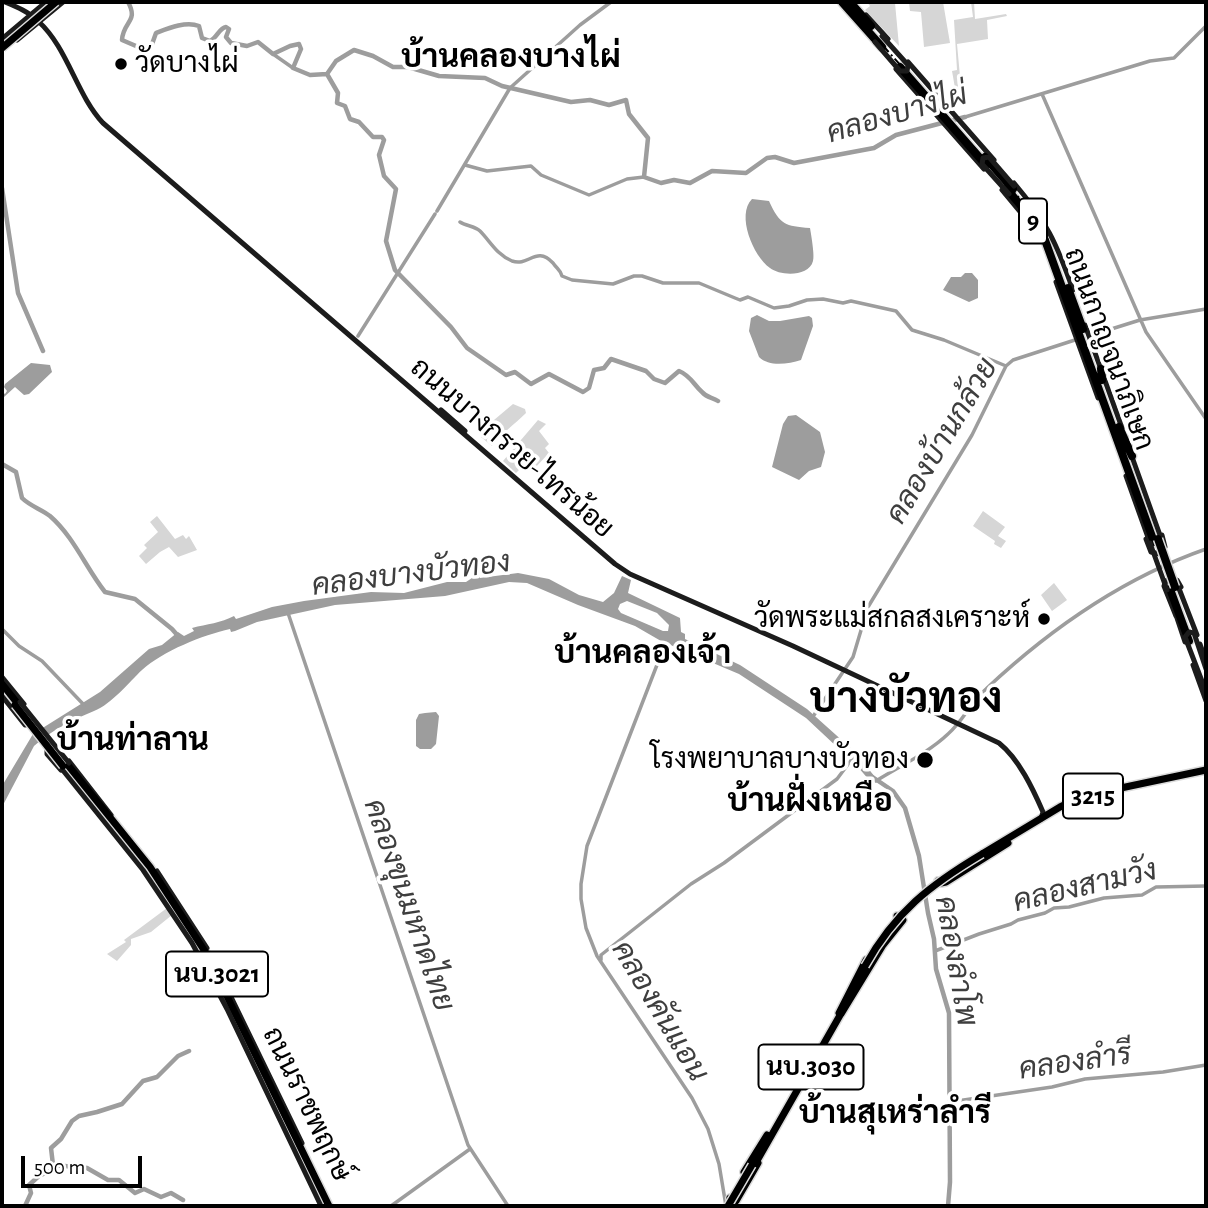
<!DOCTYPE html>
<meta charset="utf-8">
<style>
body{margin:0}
#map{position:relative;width:1208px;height:1208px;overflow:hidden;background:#fff;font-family:"Alegreya Sans",sans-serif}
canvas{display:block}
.frame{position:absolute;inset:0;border:4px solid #000;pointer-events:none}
.scale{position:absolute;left:21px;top:1156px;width:121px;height:32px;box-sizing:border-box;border:4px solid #000;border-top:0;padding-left:9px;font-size:21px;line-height:24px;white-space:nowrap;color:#000;-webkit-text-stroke:5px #fff;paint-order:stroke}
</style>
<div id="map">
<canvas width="1208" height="1208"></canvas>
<div class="frame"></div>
<div class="scale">500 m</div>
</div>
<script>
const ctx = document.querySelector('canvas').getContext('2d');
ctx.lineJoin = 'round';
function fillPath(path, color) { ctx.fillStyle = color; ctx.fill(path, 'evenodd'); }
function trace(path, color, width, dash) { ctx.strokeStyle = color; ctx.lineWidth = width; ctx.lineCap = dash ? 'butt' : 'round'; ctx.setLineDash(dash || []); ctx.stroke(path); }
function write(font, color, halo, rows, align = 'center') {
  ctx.font = font + ' "Alegreya Sans",Sarabun,sans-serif'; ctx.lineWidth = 7; ctx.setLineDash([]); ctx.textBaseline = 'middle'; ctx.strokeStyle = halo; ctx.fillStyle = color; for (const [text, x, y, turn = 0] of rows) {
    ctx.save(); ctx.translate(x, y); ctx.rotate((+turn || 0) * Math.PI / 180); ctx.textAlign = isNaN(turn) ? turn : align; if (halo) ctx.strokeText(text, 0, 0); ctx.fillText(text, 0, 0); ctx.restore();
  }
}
fillPath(new Path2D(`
 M 867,2 L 903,2 L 895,3 L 899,46 L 865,10 L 870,6 Z
 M 909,2 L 943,2 L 950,43 L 924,47 L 921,12 L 910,11 Z
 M 971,2 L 974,2 L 975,19 L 1006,14 L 1007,16 L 987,20 L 988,39 L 957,44 L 961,87 L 955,88 L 952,71 L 957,70 L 954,20 L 973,17 Z
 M 513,404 L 525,409 L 526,413 C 515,424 502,433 492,446 L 481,437 L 494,420 Z
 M 538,420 L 546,424 L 539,431 L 549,444 L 545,448 L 549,453 L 534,469 L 534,463 L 538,459 L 533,456 L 516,473 L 503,461 Z
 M 983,511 L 1005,527 L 998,536 L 1006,541 L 1001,548 L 994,544 L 995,541 L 973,526 Z
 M 157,516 L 175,539 L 183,535 L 186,539 L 189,536 L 197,550 L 178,557 L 169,547 L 160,552 L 146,564 L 139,556 L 147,548 L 144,545 L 158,532 L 150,522 Z
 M 1054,583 L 1067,600 L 1052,611 L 1041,595 Z
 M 167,908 L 172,915 L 151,932 L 131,939 L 131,945 L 117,961 L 107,954 L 126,942 L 124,940 Z`), '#d6d6d6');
fillPath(new Path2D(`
 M 752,199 L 769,201 C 780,225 785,226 810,228 C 811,234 815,256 813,261 C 809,277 780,276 770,268 C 753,256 736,215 752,199 Z
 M 965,273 L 972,273 L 978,280 L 978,298 L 969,302 L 943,290 L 951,277 L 961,277 Z
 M 757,315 L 769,321 L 780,321 L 809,316 L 812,318 L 813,326 L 801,360 C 788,364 769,367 759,357 L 749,331 L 751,318 Z
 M 31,363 L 50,365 L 52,372 L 29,394 L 24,395 L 15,387 L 4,397 L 2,395 L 2,392 L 5,394 L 7,391 L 4,387 L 5,384 Z
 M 796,415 L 820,432 L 825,452 L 821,467 L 809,471 L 799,480 L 772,467 L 783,424 L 788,416 Z
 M 518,573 L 549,579 L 579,595 L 603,602 L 614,593 L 622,576 L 631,580 L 628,593 L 680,618 L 681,632 L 685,634 L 685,639 L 740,665 L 807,709 L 855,752 L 875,777 L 870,781 L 857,766 L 856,762 L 852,761 L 806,718 L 739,674 L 661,641 L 635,626 L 578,605 L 527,583 L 509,582 L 445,596 L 335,605 L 257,622 L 235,631 L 231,632 L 230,629 C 203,635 163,651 142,670 C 129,682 112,704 94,711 C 72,720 52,730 34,746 L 2,807 L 2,786 L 33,734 L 100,692 L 149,649 L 162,645 L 178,632 L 184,636 L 194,631 L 192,628 C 207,624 221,623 234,616 L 236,619 L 272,607 L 304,601 L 371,592 L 404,593 L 447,582 L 466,582 L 478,574 L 480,578 ZM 627,601 L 657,613 L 669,625 L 668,631 L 663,631 L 621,613 L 618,609 L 620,604 Z
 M 425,713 L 436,712 L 439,716 L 436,744 L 431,749 L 420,749 L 416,746 L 416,720 L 419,714 Z`), '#9d9d9d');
trace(new Path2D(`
 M 273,54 L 293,68
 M 1042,94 L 1146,332 L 1206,419
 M 965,117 L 1150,61 L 1174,58 L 1206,26
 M 465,165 L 487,171 L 531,166 L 541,175 L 589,195 L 627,179 L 644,177
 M 437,211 L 510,88 L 580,25 L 611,2
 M 460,222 C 466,226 475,226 480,231 C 490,241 497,255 512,261 C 529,267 536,245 553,263 C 557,269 560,269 562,276 L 572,280 L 613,284 L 634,276 L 642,276 L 663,283 L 699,283 L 735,298 L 740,300 L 748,297 L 774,308 L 789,306 L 807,300 L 823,299 L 843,303 L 851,301 L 896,311 L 912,330 L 944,340 L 1006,366
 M 358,336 L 435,214
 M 1089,336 L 1140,320 L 1206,309
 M 288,613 L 468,1145 L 508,1206
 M 2,629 L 19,646 L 42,661 L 84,705
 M 667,639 L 587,846 L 581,884 L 581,899 L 586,928 L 597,956 L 692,1098 L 708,1129 L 719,1164 L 726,1206
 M 812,718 L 853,657 L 868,607 L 972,435 L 1006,366 L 1013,360 L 1078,339
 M 876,781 C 900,766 928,753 948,734 C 963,721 971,702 986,689 C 1050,629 1123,578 1206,549
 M 935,951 L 979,934 L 1011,924 L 1018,920 L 1045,913 L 1054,908 L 1069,907 L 1104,898 L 1142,895 L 1156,887 L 1206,886
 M 601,960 L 601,955 L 691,884 L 724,863 L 837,779 L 852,759
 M 950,1102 L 1052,1087 L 1085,1079 L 1163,1072 L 1206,1065
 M 391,1206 L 470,1149`), '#9d9d9d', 3.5);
trace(new Path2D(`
 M 128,2 C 139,22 123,21 122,40 L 143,49 L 151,47 L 156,33 C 169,28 186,21 199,26 L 202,38 L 210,41 C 217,38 219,28 226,27 L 229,29 L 226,37 L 231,43 L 247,46 L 258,42 L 273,54 L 290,46 L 299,44 L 301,49 L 293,68 L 310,75 L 327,74 L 336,61 L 354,50 L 373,56 L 393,67 L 408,67 L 439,76 L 485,78 L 502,86 L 571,102 L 590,100 L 609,105 L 626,100 L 629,114 L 648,138 L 644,177 L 661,183 L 674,180 L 690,183 L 712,171 L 746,173 L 767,158 L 775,157 L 794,163 L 874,148 L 896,135 L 965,117
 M 327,74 L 338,93 L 337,103 L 345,106 L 350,119 L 359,122 L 373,137 L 382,137 L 384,140 L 379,155 L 384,176 L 396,189 L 386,241 L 395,270 L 451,327 L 467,348 L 506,375 L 515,372 L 531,384 L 549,374 L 583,392 L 589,388 L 594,370 L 604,368 L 611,359 L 646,371 L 654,379 L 665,383 L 679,371 C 691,376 693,384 702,392 C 707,398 712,397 718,401
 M 2,188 L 18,293 L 43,351
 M 2,464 L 16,472 L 22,498 C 30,506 41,509 50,516 C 74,537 86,568 105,592 L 135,599 L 172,629 L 179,637
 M 871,776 L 893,791 L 905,808 L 919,856 L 928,913 L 934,939 L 936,969 L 949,1013 L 950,1182 L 948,1206
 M 53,1165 L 51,1148 L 61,1139 L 72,1121 L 79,1116 L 97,1112 L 122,1104 L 143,1081 L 157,1077 L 178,1056 L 189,1051
 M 53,1165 L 87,1168 L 108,1180 L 119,1180 L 135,1193 L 144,1189 L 161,1197 L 171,1193 L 183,1200
 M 25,1206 L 31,1193 L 29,1185 L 40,1175 L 52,1171 L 53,1165`), '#9d9d9d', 4.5);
const primary = new Path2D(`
 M 2,684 L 18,704
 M 67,764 L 150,867 L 206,953 L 329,1206
 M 982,854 L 1060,807 L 1083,796 L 1206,770
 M 938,881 L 941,883 L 946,882 L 1008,843
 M 839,1013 L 866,960
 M 841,1014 L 883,945 L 903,920 L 901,916 L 897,916
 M 754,1166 L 843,1010
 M 744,1172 L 767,1135
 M 730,1198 L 732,1202 L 736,1201 L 758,1163`);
const trunk = new Path2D(`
 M 842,2 L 882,47
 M 850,2 L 871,26
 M 900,67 L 986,165
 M 985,157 L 1013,189
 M 1006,188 L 1033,220 L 1045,240 L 1154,542
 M 1068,288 L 1083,329
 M 1101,369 L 1102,380
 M 1119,427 L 1132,456
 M 1170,589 L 1189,641`);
trace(primary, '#dbdbdb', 10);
trace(trunk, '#dbdbdb', 11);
trace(new Path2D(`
 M 5,2 C 17,7 29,12 38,21 C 68,48 76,94 103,123 L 615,564 L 630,574 L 793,646 L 999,743 C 1019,759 1033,789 1043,812 L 1041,819
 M 866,15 L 888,39
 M 2,39 L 46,2
 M 17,40 L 63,2
 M 908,62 L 994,160
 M 896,69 L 984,169
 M 1014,183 C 1047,222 1056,242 1073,290
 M 1002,190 L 1036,231
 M 1056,282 L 1098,398
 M 1085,325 L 1122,428
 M 441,410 L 465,431
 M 1131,454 L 1161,538
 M 1126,476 L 1150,543
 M 1146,539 L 1151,552 L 1160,554 L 1165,547 L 1162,535
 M 1178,586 L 1197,635
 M 1176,615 L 1185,642
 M 1176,616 L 1164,586 L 1166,581 L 1171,578 L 1177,580 L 1181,587
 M 1200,644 L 1206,661
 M 1193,665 L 1206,701
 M 2,677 L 24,704
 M 2,696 L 25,725 L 32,724
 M 47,746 L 47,754 L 61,770
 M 69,761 L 111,815
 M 61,768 L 143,870 L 192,943 L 227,1009 L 321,1206
 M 157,871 L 207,948
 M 216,966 L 302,1143`), '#1c1c1c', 5);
trace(primary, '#000', 7);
trace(trunk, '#000', 8);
trace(new Path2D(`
 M 844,2 L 1028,208
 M 2,47 L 56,2`), '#000', 2, [10, 3.5, 2, 3.5]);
const primaryBridge = new Path2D(`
 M 2,48 L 56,2
 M 15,705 L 63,766
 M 865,966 C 895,912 930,885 982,854
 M 728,1206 L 752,1165`);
const trunkBridge = new Path2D(`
 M 1158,539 L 1175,587`);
trace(primaryBridge, '#dbdbdb', 10, []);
trace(trunkBridge, '#dbdbdb', 11, []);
trace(new Path2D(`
 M 875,42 L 900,71 L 907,71 L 908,65 L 882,36
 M 1009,194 L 982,164 L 983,158 L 989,157 L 1014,186
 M 1150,543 L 1167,590
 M 1205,689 L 1185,637 L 1189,632 L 1194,633 L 1206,669
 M 20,702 L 69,763`), '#1c1c1c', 5);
trace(primaryBridge, '#000', 7);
trace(trunkBridge, '#000', 8);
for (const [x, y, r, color] of [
 [121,64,7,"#000"],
 [1044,619,7,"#000"],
 [925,760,9,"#000"]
]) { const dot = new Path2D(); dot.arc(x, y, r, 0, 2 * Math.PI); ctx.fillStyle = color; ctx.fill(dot); trace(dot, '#fff', 2.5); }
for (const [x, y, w] of [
 [1033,221,28],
 [1093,796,60],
 [217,974,102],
 [811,1067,105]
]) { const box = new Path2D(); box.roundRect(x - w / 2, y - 22.5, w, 45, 5); ctx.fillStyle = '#fff'; ctx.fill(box); trace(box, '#000', 2); }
write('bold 26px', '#000', null, [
 ["9",1033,221],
 ["3215",1093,796],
 ["นบ.3021",217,974],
 ["นบ.3030",811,1067]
]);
write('28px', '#000', '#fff', [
 ["วัดบางไผ่",135,64,"left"],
 ["วัดพระแม่สกลสงเคราะห์",1030,619],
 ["โรงพยาบาลบางบัวทอง",909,760]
], 'right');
write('28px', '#000', '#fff', [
 ["ถนนกาญจนาภิเษก",1109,349,70],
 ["ถนนบางกรวย-ไทรน้อย",512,448,41],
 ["ถนนราชพฤกษ์",307,1104,64]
]);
write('italic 30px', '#3e3e3e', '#fff', [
 ["คลองบางไผ่",897,114,-16],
 ["คลองบ้านกล้วย",942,441,-59],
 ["คลองบางบัวทอง",411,574,-7],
 ["คลองสามวัง",1085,886,-13],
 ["คลองขุนมหาดไทย",409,905,71],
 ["คลองลำโพ",956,961,80],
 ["คลองคันแอน",660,1011,59],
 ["คลองลำรี",1075,1062,-8]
]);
write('bold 32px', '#000', '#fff', [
 ["บ้านคลองบางไผ่",511,57],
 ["บ้านคลองเจ้า",643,653],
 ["บ้านท่าลาน",133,740],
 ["บ้านฝั่งเหนือ",810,801],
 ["บ้านสุเหร่าลำรี",895,1113]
]);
write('bold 42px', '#000', '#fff', [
 ["บางบัวทอง",906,699]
]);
</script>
